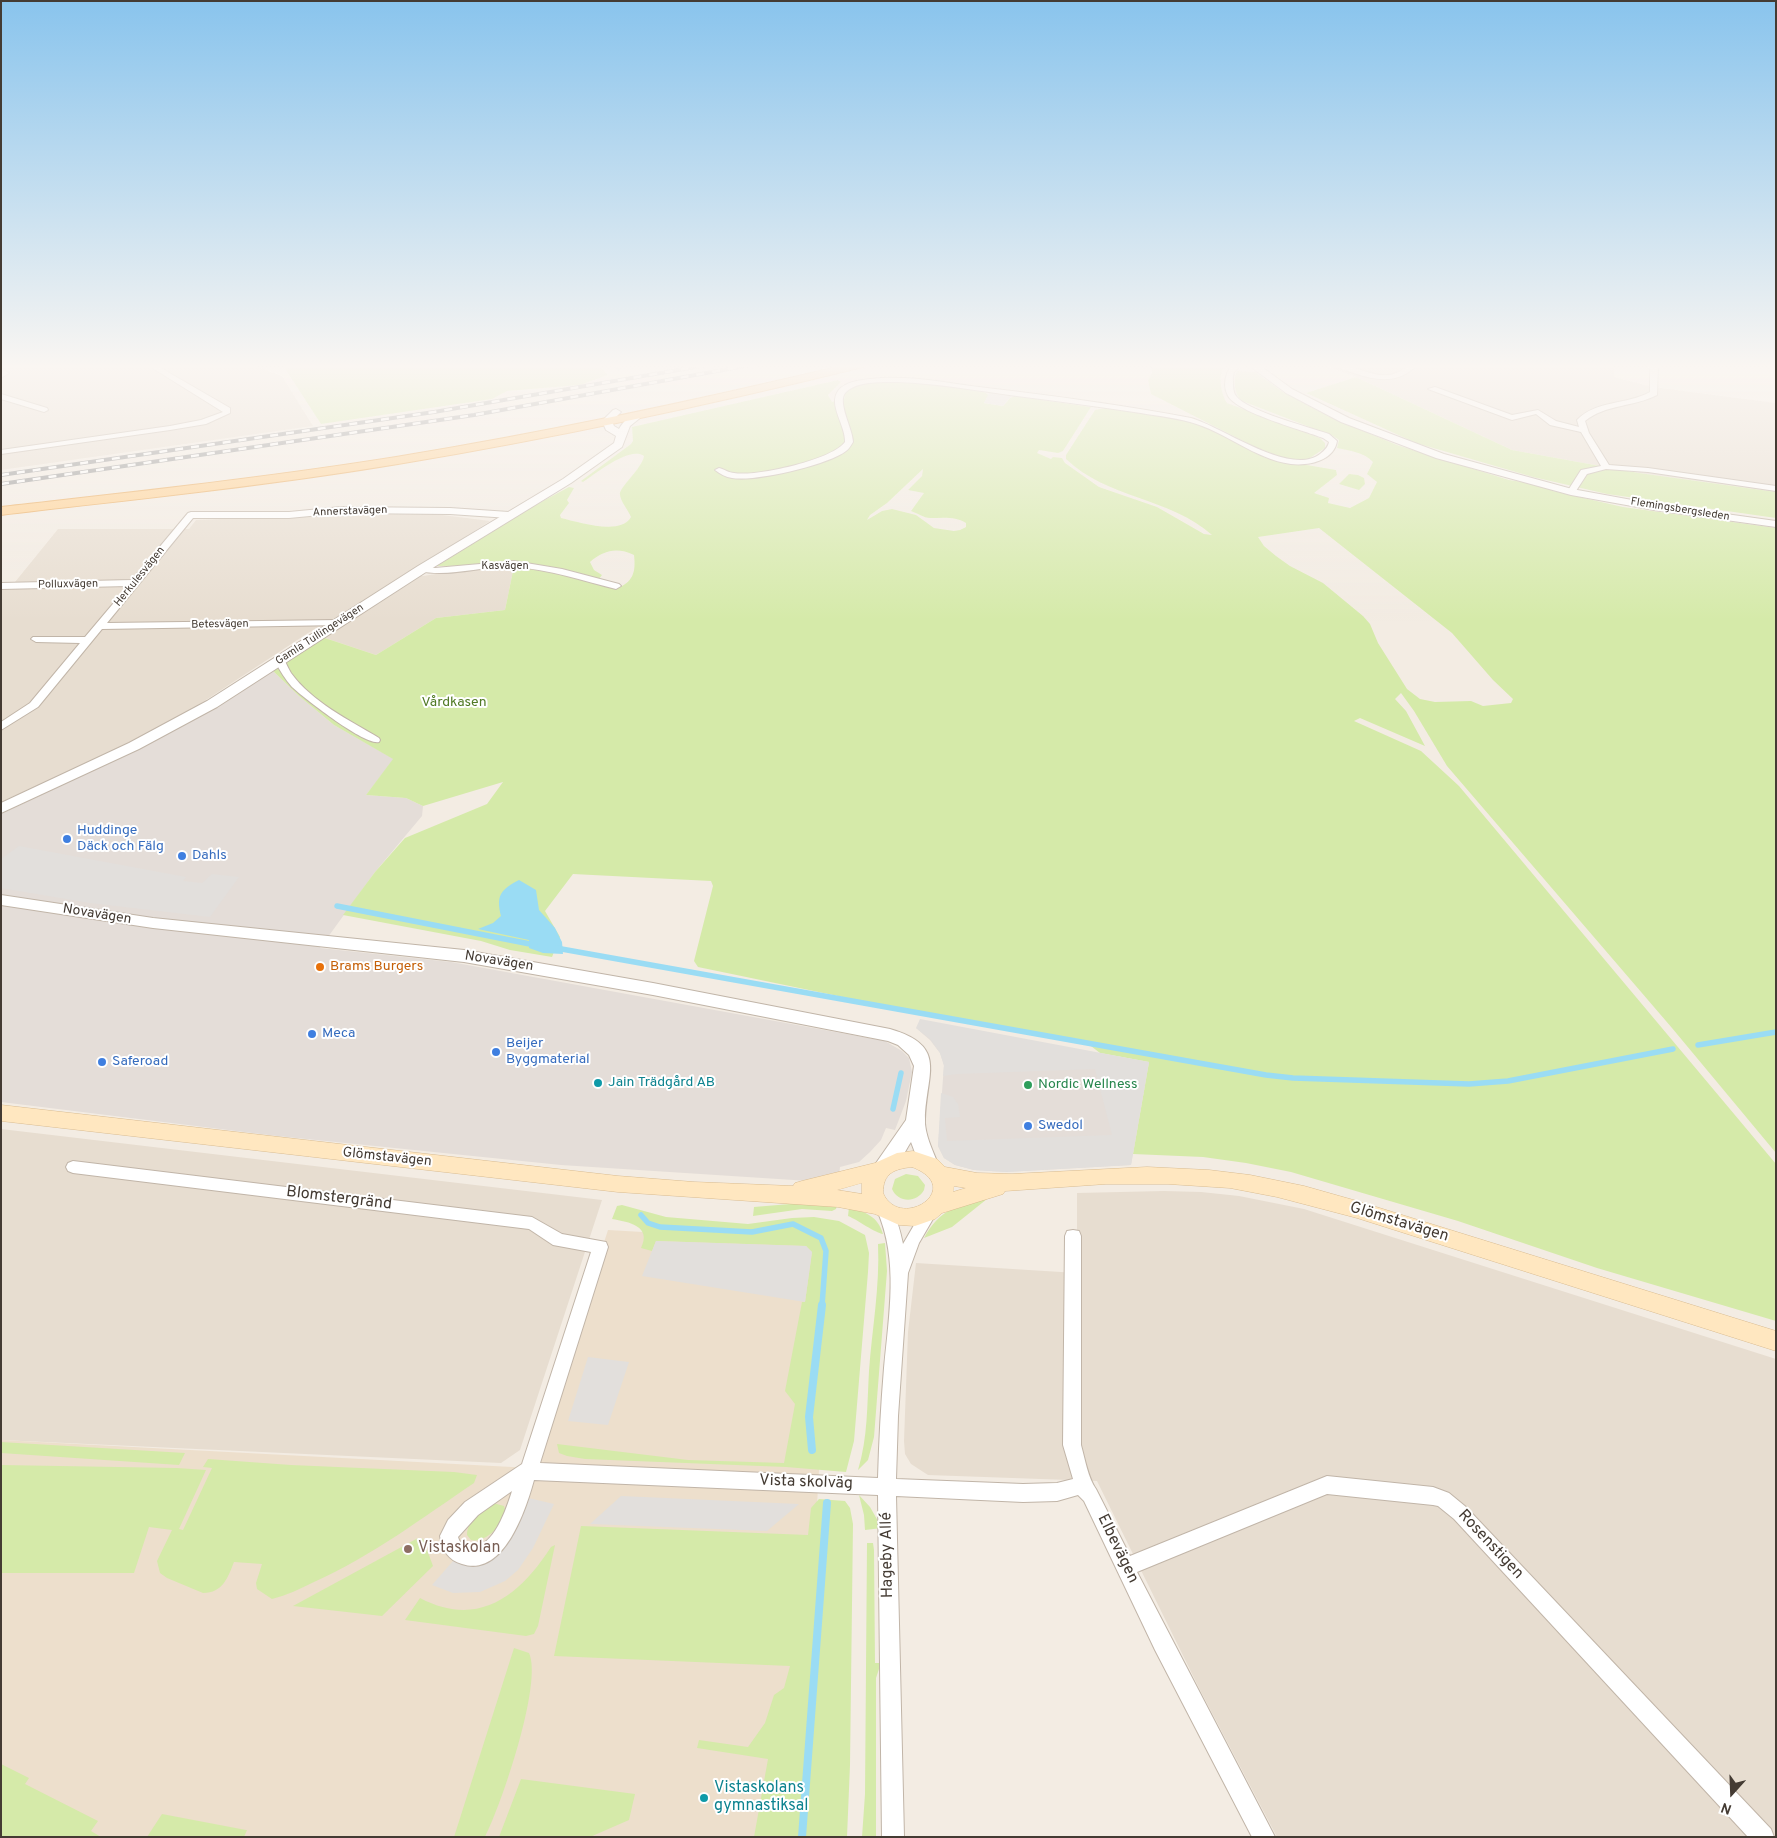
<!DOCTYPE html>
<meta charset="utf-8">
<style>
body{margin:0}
#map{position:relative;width:1777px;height:1838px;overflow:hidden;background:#f3ece3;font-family:Overpass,sans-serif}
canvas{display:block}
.frame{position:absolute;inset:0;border:2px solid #443b33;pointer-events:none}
.north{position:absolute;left:1707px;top:1768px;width:50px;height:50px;-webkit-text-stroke:4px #fff;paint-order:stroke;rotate:200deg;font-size:14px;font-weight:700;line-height:20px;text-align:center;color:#443b33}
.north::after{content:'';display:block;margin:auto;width:18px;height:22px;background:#443b33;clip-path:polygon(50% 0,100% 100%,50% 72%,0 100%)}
</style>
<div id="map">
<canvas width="1777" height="1838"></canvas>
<div class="frame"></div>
<div class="north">N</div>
</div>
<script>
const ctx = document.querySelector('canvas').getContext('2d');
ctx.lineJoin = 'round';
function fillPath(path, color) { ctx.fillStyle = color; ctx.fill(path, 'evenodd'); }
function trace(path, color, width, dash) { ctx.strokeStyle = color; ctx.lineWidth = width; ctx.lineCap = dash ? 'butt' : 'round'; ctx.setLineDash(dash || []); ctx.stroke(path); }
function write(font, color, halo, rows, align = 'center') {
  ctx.font = font + ' Overpass,sans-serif'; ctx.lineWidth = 4; ctx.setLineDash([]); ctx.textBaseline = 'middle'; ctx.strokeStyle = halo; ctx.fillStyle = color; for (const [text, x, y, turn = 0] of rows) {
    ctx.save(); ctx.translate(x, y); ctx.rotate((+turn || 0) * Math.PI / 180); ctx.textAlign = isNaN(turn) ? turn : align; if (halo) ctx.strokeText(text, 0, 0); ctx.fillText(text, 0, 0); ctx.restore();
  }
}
fillPath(new Path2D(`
 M 1,364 L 250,364 L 282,376 L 313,426 L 1,470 Z
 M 1321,364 L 1614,364 L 1614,377 L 1653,387 L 1776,403 L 1776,492 L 1639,473 L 1512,450 L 1356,377 Z
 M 435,514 L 490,521 L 359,606 L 308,633 L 177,719 L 118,749 L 1,802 L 1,582 L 15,582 L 58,529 L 189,529 L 196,520 L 316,515 Z
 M 514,566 L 505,610 L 436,618 L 376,655 L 322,637 L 416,573 L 423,576 L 468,569 Z
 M 1,1129 L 602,1200 L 520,1450 L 501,1463 L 1,1440 Z
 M 1164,1191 L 1201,1192 L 1239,1196 L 1304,1209 L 1776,1359 L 1776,1837 L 1277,1837 L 1200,1690 L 1097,1481 L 928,1475 L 911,1464 L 905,1454 L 904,1441 L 908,1332 L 916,1263 L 1077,1273 L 1077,1193 Z`), '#e7ddd0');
fillPath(new Path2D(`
 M 271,669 L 299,696 L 334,725 L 394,759 L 366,795 L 406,798 L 423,806 L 422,816 L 375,872 L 320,948 L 451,962 L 885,1041 L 902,1051 L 909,1058 L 912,1072 L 906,1101 L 895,1130 L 886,1128 L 881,1140 L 870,1152 L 859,1162 L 840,1167 L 839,1175 L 809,1181 L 561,1165 L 277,1136 L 1,1102 L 1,814 L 119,758 L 178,728 Z
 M 916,1028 L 1149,1062 L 1131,1165 L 1006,1172 L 974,1170 L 955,1165 L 944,1158 L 938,1146 L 944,1065 L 940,1053 L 930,1040 Z`), '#e4ddd8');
fillPath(new Path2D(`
 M 608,1230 L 832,1243 L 798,1837 L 1,1837 L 1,1440 L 531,1468 Z`), '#eddfcc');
fillPath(new Path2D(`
 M 282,364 L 594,364 L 600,366 L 608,375 L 580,385 L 507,391 L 492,399 L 321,424 Z
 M 1151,364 L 1226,364 C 1217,372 1221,394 1227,403 L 1320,438 L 1325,443 L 1325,448 L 1307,460 L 1286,459 L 1255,447 L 1151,394 L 1148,380 L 1152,373 Z
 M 1237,371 L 1255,372 L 1283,392 L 1328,416 L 1397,445 L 1509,480 L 1549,486 L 1553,491 L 1623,507 L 1776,528 L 1776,1153 L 1672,1028 L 1447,766 L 1414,711 L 1401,693 L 1395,699 L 1406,711 L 1425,746 L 1360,718 L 1354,721 L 1421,751 L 1459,786 L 1776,1164 L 1776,1321 L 1597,1268 L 1458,1221 L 1291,1172 L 1246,1163 L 1203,1157 L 1133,1154 L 1149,1062 L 1100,1053 L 1087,1043 L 915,1012 L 698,967 L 694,961 L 713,886 L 711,881 L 573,874 L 545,911 L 560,937 L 552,957 L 510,950 L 481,941 L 343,915 L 375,872 L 405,838 L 487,804 L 503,782 L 423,806 L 406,798 L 366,795 L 393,759 L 334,725 L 299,696 L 271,669 L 322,637 L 376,655 L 436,618 L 505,610 L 514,566 L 542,569 L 616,589 C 633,582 636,573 634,555 C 617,547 604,550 590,562 L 594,570 L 602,575 L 599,579 L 536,565 L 437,566 L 530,508 L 569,487 L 574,488 L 567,500 L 569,503 L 560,515 L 561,518 C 578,522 621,536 631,517 C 628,510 621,502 620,495 C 618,488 642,469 644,456 C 629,446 596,474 583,482 L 581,481 L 631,444 L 633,441 L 632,427 L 838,380 L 841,382 L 828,395 L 832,402 L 845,398 L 844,395 C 845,393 846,390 848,389 C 870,373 957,388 984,392 L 989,395 L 984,403 L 1003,406 L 1010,398 L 1014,396 L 1091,407 L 1063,451 L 1058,453 L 1039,450 L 1037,453 L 1051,459 L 1053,457 L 1062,458 L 1065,463 L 1099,487 L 1157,507 L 1204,534 L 1212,535 C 1171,498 1106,498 1066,459 L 1066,455 L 1095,410 L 1105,408 L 1184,420 L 1206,427 L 1266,458 L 1336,470 L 1337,475 L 1314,493 L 1329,498 L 1328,503 L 1350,508 L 1369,498 L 1377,482 L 1367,474 L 1373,462 C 1364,452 1350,451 1337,448 L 1339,440 L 1333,436 L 1242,401 C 1234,395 1233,379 1237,371 ZM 923,469 L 922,476 L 908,490 L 924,493 L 911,511 C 917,513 924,518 930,518 C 943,518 955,516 966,523 L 966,527 L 960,530 L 954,531 L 934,528 L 916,515 L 892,509 L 882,511 L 867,520 L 870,515 L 887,503 ZM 1319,528 L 1452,633 L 1493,680 L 1513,699 L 1511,703 L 1483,706 L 1471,701 L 1435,702 L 1420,699 L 1407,689 L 1378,643 L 1370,624 L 1363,616 L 1323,583 L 1290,566 L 1276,556 L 1264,546 L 1258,537 Z
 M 1356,377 L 1512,450 L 1639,473 L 1776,492 L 1776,518 L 1607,494 L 1533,477 L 1416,443 L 1306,393 Z
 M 1349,474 L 1358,475 L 1364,478 L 1365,484 L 1359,490 L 1339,484 Z
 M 906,1174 L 918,1176 L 925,1185 L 924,1190 C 917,1203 898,1203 892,1189 L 895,1179 Z
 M 987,1199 L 952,1227 L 924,1238 C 940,1209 956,1206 987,1199 Z
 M 802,1203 L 837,1205 L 836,1209 L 832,1211 L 802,1209 L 753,1216 L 754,1207 Z
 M 622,1205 L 666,1217 L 748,1224 L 792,1218 L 814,1217 L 839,1221 L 865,1235 L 869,1253 L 868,1272 L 854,1441 L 846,1472 L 786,1467 L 585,1459 L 567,1456 L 559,1453 L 557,1444 L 688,1460 L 784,1463 L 795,1404 L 785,1391 L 802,1302 L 805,1302 L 812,1252 L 806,1246 L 656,1241 L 652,1251 L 641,1248 C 652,1226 629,1222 612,1219 L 617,1206 Z
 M 849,1207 C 865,1212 878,1216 883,1234 C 875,1233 858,1220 848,1216 Z
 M 885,1243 L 887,1271 L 874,1437 L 868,1460 L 858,1470 C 868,1437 867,1405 869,1371 C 872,1329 880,1287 878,1244 Z
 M 1,1442 L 185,1453 L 179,1465 L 1,1453 Z
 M 208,1459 L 291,1465 L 454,1472 L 477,1475 L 474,1483 C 422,1518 372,1556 314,1582 C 300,1589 287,1595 272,1599 L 257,1589 L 256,1583 L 262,1564 L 234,1562 C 228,1577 223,1593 203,1593 L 167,1578 L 160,1573 L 157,1561 L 172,1530 L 149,1527 L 134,1573 L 1,1573 L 1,1465 L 177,1468 L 206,1470 L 179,1529 L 183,1530 L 212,1468 L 203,1467 Z
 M 859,1495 L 870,1507 L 882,1528 L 865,1530 L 864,1515 Z
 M 819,1499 L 845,1501 L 850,1508 L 853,1524 L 850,1765 L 847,1837 L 754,1837 L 768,1759 L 697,1748 L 699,1740 L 748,1747 L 765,1723 L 774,1695 L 784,1688 L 790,1666 L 554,1656 L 581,1526 L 808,1535 L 811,1508 Z
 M 493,1503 L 504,1506 C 510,1520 486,1544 471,1540 L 467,1535 C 467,1520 482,1511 493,1503 Z
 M 418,1538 L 423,1539 L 433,1566 L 382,1616 L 293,1606 Z
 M 867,1543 L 873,1543 L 874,1550 L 875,1663 L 881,1663 L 876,1678 L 876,1837 L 862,1837 L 865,1794 Z
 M 555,1545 L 538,1626 L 534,1634 L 526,1636 L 405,1620 L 420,1598 C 479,1629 520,1595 551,1547 Z
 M 514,1648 L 529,1653 C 543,1683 501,1806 485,1837 L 454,1837 Z
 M 1,1764 L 29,1778 L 25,1784 L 98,1821 L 91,1831 L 101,1837 L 1,1837 Z
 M 521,1779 L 635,1794 L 629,1820 L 590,1837 L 499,1837 Z
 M 162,1814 L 246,1830 L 247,1830 L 244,1837 L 147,1837 Z`), '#d5eaa9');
fillPath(new Path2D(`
 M 990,391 L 1014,393 L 1003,406 L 984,403 Z
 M 19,846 L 186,877 L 183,881 L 202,883 L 212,874 L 239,877 L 210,917 L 90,903 L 1,888 L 1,859 Z
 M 920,1019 L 1149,1062 L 1131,1165 L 1006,1172 L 974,1170 L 955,1165 L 944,1158 L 938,1146 L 941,1093 L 953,1097 L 958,1104 L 960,1117 L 945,1118 L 947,1141 L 1112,1135 L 1095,1069 L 957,1074 L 943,1076 L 944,1066 L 940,1053 L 930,1039 L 916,1028 Z
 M 656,1241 L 806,1246 L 812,1252 L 805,1302 L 642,1276 Z
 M 588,1357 L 629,1362 L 608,1425 L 568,1421 Z
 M 520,1496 L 554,1504 L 533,1548 L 518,1570 L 505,1581 L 480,1592 L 453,1593 L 432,1585 L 460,1553 L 484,1552 Z
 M 621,1496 L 799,1504 L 767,1531 L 590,1524 Z`), '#e2dfdc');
fillPath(new Path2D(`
 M 519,880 L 536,890 L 539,910 L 555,928 L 562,942 L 563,954 L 543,953 L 529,948 L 529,940 L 478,929 L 493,923 L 501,916 C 496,896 500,890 519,880 Z`), '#9adcf4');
trace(new Path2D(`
 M 612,364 L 619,369`), '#9adcf4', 3);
trace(new Path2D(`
 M 337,906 L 535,945
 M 556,948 L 1266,1075 L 1293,1078 L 1469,1084 L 1508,1081 L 1673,1049
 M 1698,1045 L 1776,1032
 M 893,1109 L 901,1073
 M 641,1215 L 648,1223 L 660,1227 L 752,1232 L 793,1224 L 821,1238 L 826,1251 L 822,1306`), '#9adcf4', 5.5);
trace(new Path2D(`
 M 812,1450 L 809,1417 L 822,1305
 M 802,1837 L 827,1503`), '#9adcf4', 8);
const minor = new Path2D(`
 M 146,364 L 154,364 L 230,408 L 230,413 L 206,424 L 170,430 L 1,454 L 1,450 L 170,426 L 201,420 L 223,412 Z
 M 1232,364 L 1244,364 C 1236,369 1232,371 1233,381 C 1233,386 1233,392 1236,396 C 1247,411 1309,427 1329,434 L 1337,441 C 1334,461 1308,466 1291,464 C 1254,459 1225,431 1190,422 C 1172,417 1152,415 1134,412 C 1095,406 1056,401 1017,396 C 978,391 937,383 897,382 C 882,382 857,381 846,392 C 836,401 853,429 853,442 C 851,445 849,449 846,451 C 828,465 755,482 732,478 C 726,477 720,474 715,470 L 719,468 C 724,469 729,473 734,473 C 756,477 832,460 845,442 C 846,426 828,405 838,391 C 846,380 868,379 881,378 C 917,376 952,384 987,388 C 1055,396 1123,405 1191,418 C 1223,427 1290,477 1320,454 C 1325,450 1328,447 1329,442 L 1323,438 C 1303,430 1238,413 1228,396 C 1222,385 1226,373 1232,364 Z
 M 1332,364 C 1362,363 1382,390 1410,364 L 1417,365 C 1399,384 1377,381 1354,373 C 1347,371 1338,368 1332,364 Z
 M 1647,364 L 1655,364 L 1658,368 L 1657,395 C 1634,407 1606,404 1585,421 L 1589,433 L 1609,465 L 1648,468 L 1776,486 L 1776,491 L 1648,472 L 1606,469 L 1587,474 L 1574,494 L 1568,494 L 1567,492 L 1581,470 L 1601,466 L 1581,432 L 1550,425 L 1536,414 L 1512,420 L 1428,389 L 1435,387 L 1512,415 L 1538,410 L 1556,421 L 1579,427 L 1577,420 C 1596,400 1627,405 1650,392 L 1650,368 Z
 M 1,369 L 9,373 L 1,378 Z
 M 1,394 L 47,408 L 48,410 L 44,412 L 1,399 Z
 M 341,507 L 450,508 L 509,512 L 513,515 L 509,518 L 450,514 L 341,513 L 289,518 L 193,518 L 107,623 L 340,620 L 345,623 L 343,625 L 102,629 L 38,707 L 1,730 L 1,722 L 30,703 L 80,643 L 36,642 L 31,639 L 33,637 L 85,637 L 128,586 L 1,589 L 1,583 L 132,580 L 188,513 L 191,512 L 289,512 Z
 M 514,561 L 562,569 L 619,584 L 621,586 L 616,589 C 583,581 549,569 514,567 C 483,565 450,578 419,571 L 417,569 L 422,566 L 435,568 Z
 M 280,658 L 284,659 C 286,663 288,668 291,673 C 312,702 349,720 379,738 L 380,740 L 379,742 C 365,746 304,698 292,687 C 285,679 280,671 275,661 Z
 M 73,1161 L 532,1217 L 562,1234 L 606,1242 L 608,1247 L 540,1463 L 878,1478 C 879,1441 881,1404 884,1368 C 889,1315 899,1260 877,1210 L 880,1206 L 885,1204 L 890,1206 C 897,1218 900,1230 903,1244 L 924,1208 L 929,1206 L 934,1208 L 937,1212 L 919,1243 L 908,1273 L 898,1416 L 896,1479 L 1023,1484 L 1057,1483 L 1073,1479 L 1063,1445 L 1065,1236 L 1067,1231 L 1073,1230 L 1079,1231 L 1081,1236 L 1081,1445 C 1085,1459 1088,1478 1096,1489 L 1130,1556 L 1327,1476 L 1433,1487 L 1449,1493 L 1466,1507 L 1771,1829 L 1774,1837 L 1748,1837 L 1454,1519 L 1438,1506 L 1433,1505 L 1327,1494 L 1137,1572 L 1275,1837 L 1252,1837 L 1155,1650 L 1084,1501 L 1078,1495 L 1057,1501 L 1023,1502 L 896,1496 L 904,1837 L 882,1837 L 878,1495 L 534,1480 C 526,1509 504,1578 462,1564 C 448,1560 442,1550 440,1536 L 448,1520 L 465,1502 L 522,1464 L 591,1252 L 553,1245 L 529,1229 L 73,1173 L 68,1171 L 66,1167 L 68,1163 ZM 512,1491 C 506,1510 493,1550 469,1547 C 462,1547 460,1543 458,1537 L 478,1515 Z`);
const tertiary = new Path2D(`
 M 1247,364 L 1258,364 L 1292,389 L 1349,418 L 1444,454 L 1572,489 L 1654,504 L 1776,521 L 1776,527 L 1654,510 L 1571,495 L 1436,458 L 1341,422 L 1286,393 Z
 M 616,409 L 621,412 L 612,421 L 614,426 L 619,429 C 623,421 634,411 643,412 L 645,414 L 630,426 L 622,447 L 571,483 L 426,572 L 217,707 L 139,749 L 1,813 L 1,803 L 129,743 L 207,701 L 418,566 L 563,479 L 614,443 L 616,436 L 606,430 L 602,421 L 613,410 Z
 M 1,895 L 153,918 L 464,950 L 653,983 L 890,1029 C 949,1046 926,1074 925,1119 C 924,1133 933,1151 938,1164 L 935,1169 L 928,1172 L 921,1169 L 911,1142 C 903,1154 894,1177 877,1171 L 874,1166 L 906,1120 L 914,1066 L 909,1055 L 898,1045 L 888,1041 L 653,995 L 464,962 L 153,928 L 1,905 Z`);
const secondary = new Path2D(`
 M 1,1105 L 618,1176 L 694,1182 L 793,1186 L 795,1183 L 802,1181 L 875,1163 L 897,1153 L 913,1151 L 937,1159 L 945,1167 L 977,1173 L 1012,1174 L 1147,1167 L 1209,1170 L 1250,1175 L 1304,1186 L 1357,1201 L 1776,1331 L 1776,1351 L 1357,1218 L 1277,1197 L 1230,1188 L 1168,1184 L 1106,1184 L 1005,1191 L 1003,1194 L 942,1213 L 935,1219 L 915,1226 L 899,1225 L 875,1214 L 838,1207 L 618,1192 L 1,1121 ZM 912,1167 C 967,1188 900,1232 883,1193 C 883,1173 894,1169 912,1167 ZM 862,1183 L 862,1194 L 837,1190 ZM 954,1186 L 966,1188 L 953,1192 Z`);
const primary = new Path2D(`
 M 849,364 L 869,364 L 863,367 C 709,405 554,438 398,464 C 267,486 134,499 1,515 L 1,507 C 133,492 265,478 396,457 C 548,432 699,400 849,364 Z`);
trace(minor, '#c1b5a8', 2);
trace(tertiary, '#c1b5a8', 2);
trace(secondary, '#d9bc91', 1);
trace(primary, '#eaaa5a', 2);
fillPath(minor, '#fff');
fillPath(tertiary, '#fff');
fillPath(secondary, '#ffe7c0');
fillPath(primary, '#ffd08f');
const rail = new Path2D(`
 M 1,475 L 434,412 L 713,364
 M 1,484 L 474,415 L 756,364`);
trace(rail, '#949494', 4);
trace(rail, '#fff', 2.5, [8]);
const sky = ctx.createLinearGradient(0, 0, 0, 621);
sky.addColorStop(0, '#89c4ed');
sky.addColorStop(0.59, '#faf6f2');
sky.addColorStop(1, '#faf6f200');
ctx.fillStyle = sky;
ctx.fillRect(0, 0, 1777, 621);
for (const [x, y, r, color] of [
 [67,839,5,"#3f7fe0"],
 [182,856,5,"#3f7fe0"],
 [320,967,5,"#e8710a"],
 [312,1034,5,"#3f7fe0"],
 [496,1052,5,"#3f7fe0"],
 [102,1062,5,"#3f7fe0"],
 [598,1083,5,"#0f9aa8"],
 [1028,1085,5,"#2e9e5b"],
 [1028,1126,5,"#3f7fe0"],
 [408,1549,5,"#8d6e63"],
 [704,1798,5,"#0f9aa8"]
]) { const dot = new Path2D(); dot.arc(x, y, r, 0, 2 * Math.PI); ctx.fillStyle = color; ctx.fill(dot); trace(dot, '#fff', 2); }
write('11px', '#443b33', '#fff', [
 ["Flemingsbergsleden",1680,510,9],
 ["Annerstavägen",350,512,-2],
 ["Kasvägen",505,567],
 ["Herkulesvägen",140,577,-51],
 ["Polluxvägen",68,585,-1],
 ["Betesvägen",220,625,-1],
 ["Gamla Tullingevägen",320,635,-33]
]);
write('14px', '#507924', '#fff', [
 ["Vårdkasen",454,703]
]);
write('14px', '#366cbe', '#fff', [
 ["Huddinge",77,831],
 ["Däck och Fälg",77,847],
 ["Dahls",192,856],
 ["Meca",322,1034],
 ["Beijer",506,1044],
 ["Byggmaterial",506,1060],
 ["Saferoad",112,1062],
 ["Swedol",1038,1126]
], 'left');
write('14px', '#443b33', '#fff', [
 ["Novavägen",97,915,9],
 ["Novavägen",499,962,9],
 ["Glömstavägen",387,1158,6]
]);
write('14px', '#c56008', '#fff', [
 ["Brams Burgers",330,967]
], 'left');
write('14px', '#0d838f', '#fff', [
 ["Jain Trädgård AB",608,1083]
], 'left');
write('14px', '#27864d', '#fff', [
 ["Nordic Wellness",1038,1085]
], 'left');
write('16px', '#443b33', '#fff', [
 ["Blomstergränd",339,1199,7],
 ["Glömstavägen",1399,1223,17],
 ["Vista skolväg",806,1483,2],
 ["Rosenstigen",1490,1545,47],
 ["Elbevägen",1117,1549,64],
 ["Hageby Allé",888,1555,-91]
]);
write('16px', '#785e54', '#fff', [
 ["Vistaskolan",418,1549]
], 'left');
write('16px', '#0d838f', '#fff', [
 ["Vistaskolans",714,1789],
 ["gymnastiksal",714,1807]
], 'left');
</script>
